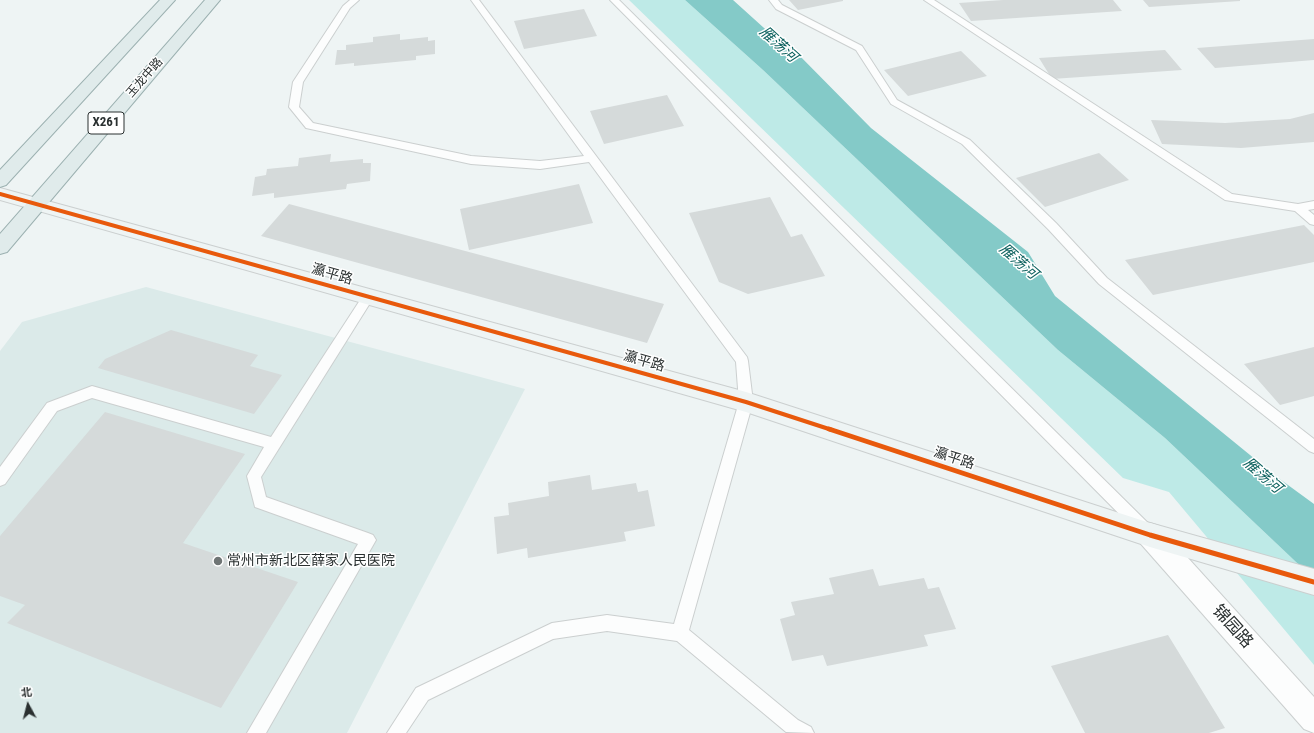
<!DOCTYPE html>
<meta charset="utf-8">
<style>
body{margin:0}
#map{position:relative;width:1314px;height:733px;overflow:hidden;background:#eef4f4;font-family:"Roboto Condensed","Noto Sans SC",sans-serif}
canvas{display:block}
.north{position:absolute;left:8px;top:685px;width:40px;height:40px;-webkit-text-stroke:3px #fff;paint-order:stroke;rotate:353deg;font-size:11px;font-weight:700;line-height:16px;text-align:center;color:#2a3030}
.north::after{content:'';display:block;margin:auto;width:14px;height:18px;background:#2a3030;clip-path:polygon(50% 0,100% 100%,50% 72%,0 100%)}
</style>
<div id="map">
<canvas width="1314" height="733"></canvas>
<div class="north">北</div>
</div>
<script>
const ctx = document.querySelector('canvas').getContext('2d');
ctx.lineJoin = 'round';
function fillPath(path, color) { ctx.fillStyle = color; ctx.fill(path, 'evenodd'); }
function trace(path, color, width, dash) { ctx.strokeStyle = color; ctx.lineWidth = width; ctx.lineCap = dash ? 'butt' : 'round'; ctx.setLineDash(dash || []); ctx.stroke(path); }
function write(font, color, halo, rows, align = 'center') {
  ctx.font = font + ' "Roboto Condensed","Noto Sans SC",sans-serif'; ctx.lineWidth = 3; ctx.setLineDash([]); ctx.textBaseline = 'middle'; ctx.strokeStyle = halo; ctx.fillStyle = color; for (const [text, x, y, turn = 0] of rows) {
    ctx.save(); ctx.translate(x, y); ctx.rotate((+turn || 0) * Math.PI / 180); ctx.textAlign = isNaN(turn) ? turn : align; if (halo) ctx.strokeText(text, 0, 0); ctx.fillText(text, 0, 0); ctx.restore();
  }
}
fillPath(new Path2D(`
 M 146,287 L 525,389 L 347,733 L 0,733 L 0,351 L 22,322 Z`), '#dbeae9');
fillPath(new Path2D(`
 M 629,0 L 685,0 L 763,70 L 1058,350 L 1165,438 L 1314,579 L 1314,665 L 1169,492 L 1123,478 Z`), '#beeae7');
fillPath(new Path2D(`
 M 685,0 L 733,0 L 774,37 L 793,49 L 871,128 L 1028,252 L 1055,296 L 1277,477 L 1314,504 L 1314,579 L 1165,438 L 1058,350 L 763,70 Z`), '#84cac8');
fillPath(new Path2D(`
 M 789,0 L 843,0 L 843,1 L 798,10 Z
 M 1003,0 L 1113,0 L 1122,11 L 971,21 L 959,3 Z
 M 1143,0 L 1240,0 L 1240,1 L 1149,7 Z
 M 584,9 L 597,36 L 524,49 L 514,21 Z
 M 400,34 L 400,40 L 428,37 L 428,41 L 435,40 L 435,54 L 416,56 L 416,60 L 354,66 L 354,63 L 335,65 L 337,50 L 346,50 L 346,45 L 373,42 L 373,37 Z
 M 1314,39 L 1314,60 L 1215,68 L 1197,48 Z
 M 1165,50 L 1182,70 L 1052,79 L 1039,58 Z
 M 961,51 L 987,76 L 908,96 L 884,70 Z
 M 667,95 L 684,126 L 604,144 L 590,111 Z
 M 1314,113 L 1314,142 L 1241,148 L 1162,144 L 1151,120 L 1225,123 L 1290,119 Z
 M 1099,153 L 1129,180 L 1045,207 L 1016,178 Z
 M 331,154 L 330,162 L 363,159 L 363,163 L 371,163 L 370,181 L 347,184 L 346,189 L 274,198 L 274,193 L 252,196 L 255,177 L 266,175 L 267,169 L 298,166 L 299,158 Z
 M 579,184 L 593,223 L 469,250 L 460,209 Z
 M 770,197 L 791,237 L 802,234 L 825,276 L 748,294 L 719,282 L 689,213 Z
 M 289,204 L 664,304 L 647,343 L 261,236 Z
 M 1304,225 L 1314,235 L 1314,262 L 1153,295 L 1125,260 Z
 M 171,330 L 258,355 L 250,366 L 282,375 L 254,414 L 98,368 L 105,359 Z
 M 1314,347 L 1314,396 L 1280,405 L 1244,364 Z
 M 105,412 L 245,454 L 183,543 L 298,582 L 221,708 L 7,623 L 25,605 L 0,596 L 0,536 Z
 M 590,475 L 592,490 L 636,483 L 638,492 L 648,490 L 655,526 L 624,532 L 626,541 L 528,558 L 527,548 L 497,554 L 494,517 L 509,515 L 508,503 L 549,496 L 548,482 Z
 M 873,569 L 879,586 L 924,578 L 928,589 L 939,587 L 956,629 L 924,635 L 928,646 L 827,666 L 823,655 L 792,661 L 780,619 L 795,615 L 791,602 L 834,594 L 829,578 Z
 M 1168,635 L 1225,728 L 1209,733 L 1085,733 L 1051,666 Z`), '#d5dada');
const lane = new Path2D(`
 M 350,0 L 359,0 L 350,8 L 303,82 L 299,107 L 313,123 L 471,156 L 540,161 L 584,156 L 471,0 L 479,0 L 747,357 L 748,361 L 753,402 L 689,630 L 798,720 L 811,727 L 814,733 L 786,732 L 677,641 L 607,631 L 553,639 L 428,700 L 406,733 L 387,733 L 416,688 L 552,623 L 607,615 L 674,624 L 739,402 L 736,362 L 589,162 L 540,169 L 471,164 L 306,128 L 289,107 L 293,82 L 343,6 Z
 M 610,0 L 619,0 L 1150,525 L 1152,530 L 1150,535 L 1145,537 L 1140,535 Z
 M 769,0 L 778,0 L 782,5 L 862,46 L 897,100 L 970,140 L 1056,223 L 1107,278 L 1314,439 L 1314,453 L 1309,451 L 1099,284 L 1048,229 L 962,144 L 891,104 L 856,50 L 776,9 Z
 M 924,0 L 934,0 L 1232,194 L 1298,204 L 1314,201 L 1314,209 L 1308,210 L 1314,215 L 1314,225 L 1310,224 L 1295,211 L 1225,200 Z
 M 368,292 L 372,294 L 374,297 L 372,300 L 261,477 L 266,497 L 368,533 L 373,535 L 376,540 L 266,733 L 247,733 L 358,544 L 255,507 L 247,476 L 264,447 L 92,398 L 57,411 L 5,484 L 0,486 L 0,467 L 47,403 L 92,386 L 271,437 L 364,294 Z`);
const street = new Path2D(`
 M 1150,523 L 1159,526 L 1314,697 L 1314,733 L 1304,729 L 1141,544 L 1137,535 L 1141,526 Z`);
const secondary = new Path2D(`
 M 0,188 L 746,392 L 1150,523 L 1314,569 L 1314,595 L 1150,547 L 746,412 L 0,200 Z`);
const primary = new Path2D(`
 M 160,0 L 175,0 L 6,185 L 0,187 L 0,170 Z
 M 205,0 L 220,0 L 7,252 L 0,254 L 0,234 Z`);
trace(lane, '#cbcfcf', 2);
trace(street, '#cbcfcf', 2);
trace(secondary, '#cbcfcf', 2);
trace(primary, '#9cb1b1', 2);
fillPath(lane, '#fcfdfd');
fillPath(street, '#fcfdfd');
fillPath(secondary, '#eef4f4');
fillPath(primary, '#e0ebeb');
trace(new Path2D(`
 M 0,194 L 746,402 L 832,430`), '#e8590c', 4);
trace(new Path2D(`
 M 829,429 L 1150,535 L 1314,582`), '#e8590c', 5);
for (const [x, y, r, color] of [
 [218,561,5,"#6f7575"]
]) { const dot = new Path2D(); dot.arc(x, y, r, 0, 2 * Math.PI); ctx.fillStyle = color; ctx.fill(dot); trace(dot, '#fff', 1.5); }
write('12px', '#2a3030', '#fff', [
 ["玉龙中路",145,78,-49]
]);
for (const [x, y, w] of [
 [106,123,36]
]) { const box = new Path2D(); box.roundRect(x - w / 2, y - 11, w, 22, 3); ctx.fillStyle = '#fff'; ctx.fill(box); trace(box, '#2a3030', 1); }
write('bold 13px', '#2a3030', null, [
 ["X261",106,123]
]);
write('14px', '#2a3030', '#fff', [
 ["瀛平路",332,275,16],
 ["瀛平路",644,362,16],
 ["瀛平路",954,459,18]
]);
write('14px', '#2a3030', '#fff', [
 ["常州市新北区薛家人民医院",227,561]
], 'left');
write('italic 15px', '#0e625f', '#fff', [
 ["雁荡河",778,45,42],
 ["雁荡河",1018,262,41],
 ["雁荡河",1262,476,41]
]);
write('17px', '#2a3030', '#fff', [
 ["锦园路",1232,627,48]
]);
</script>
